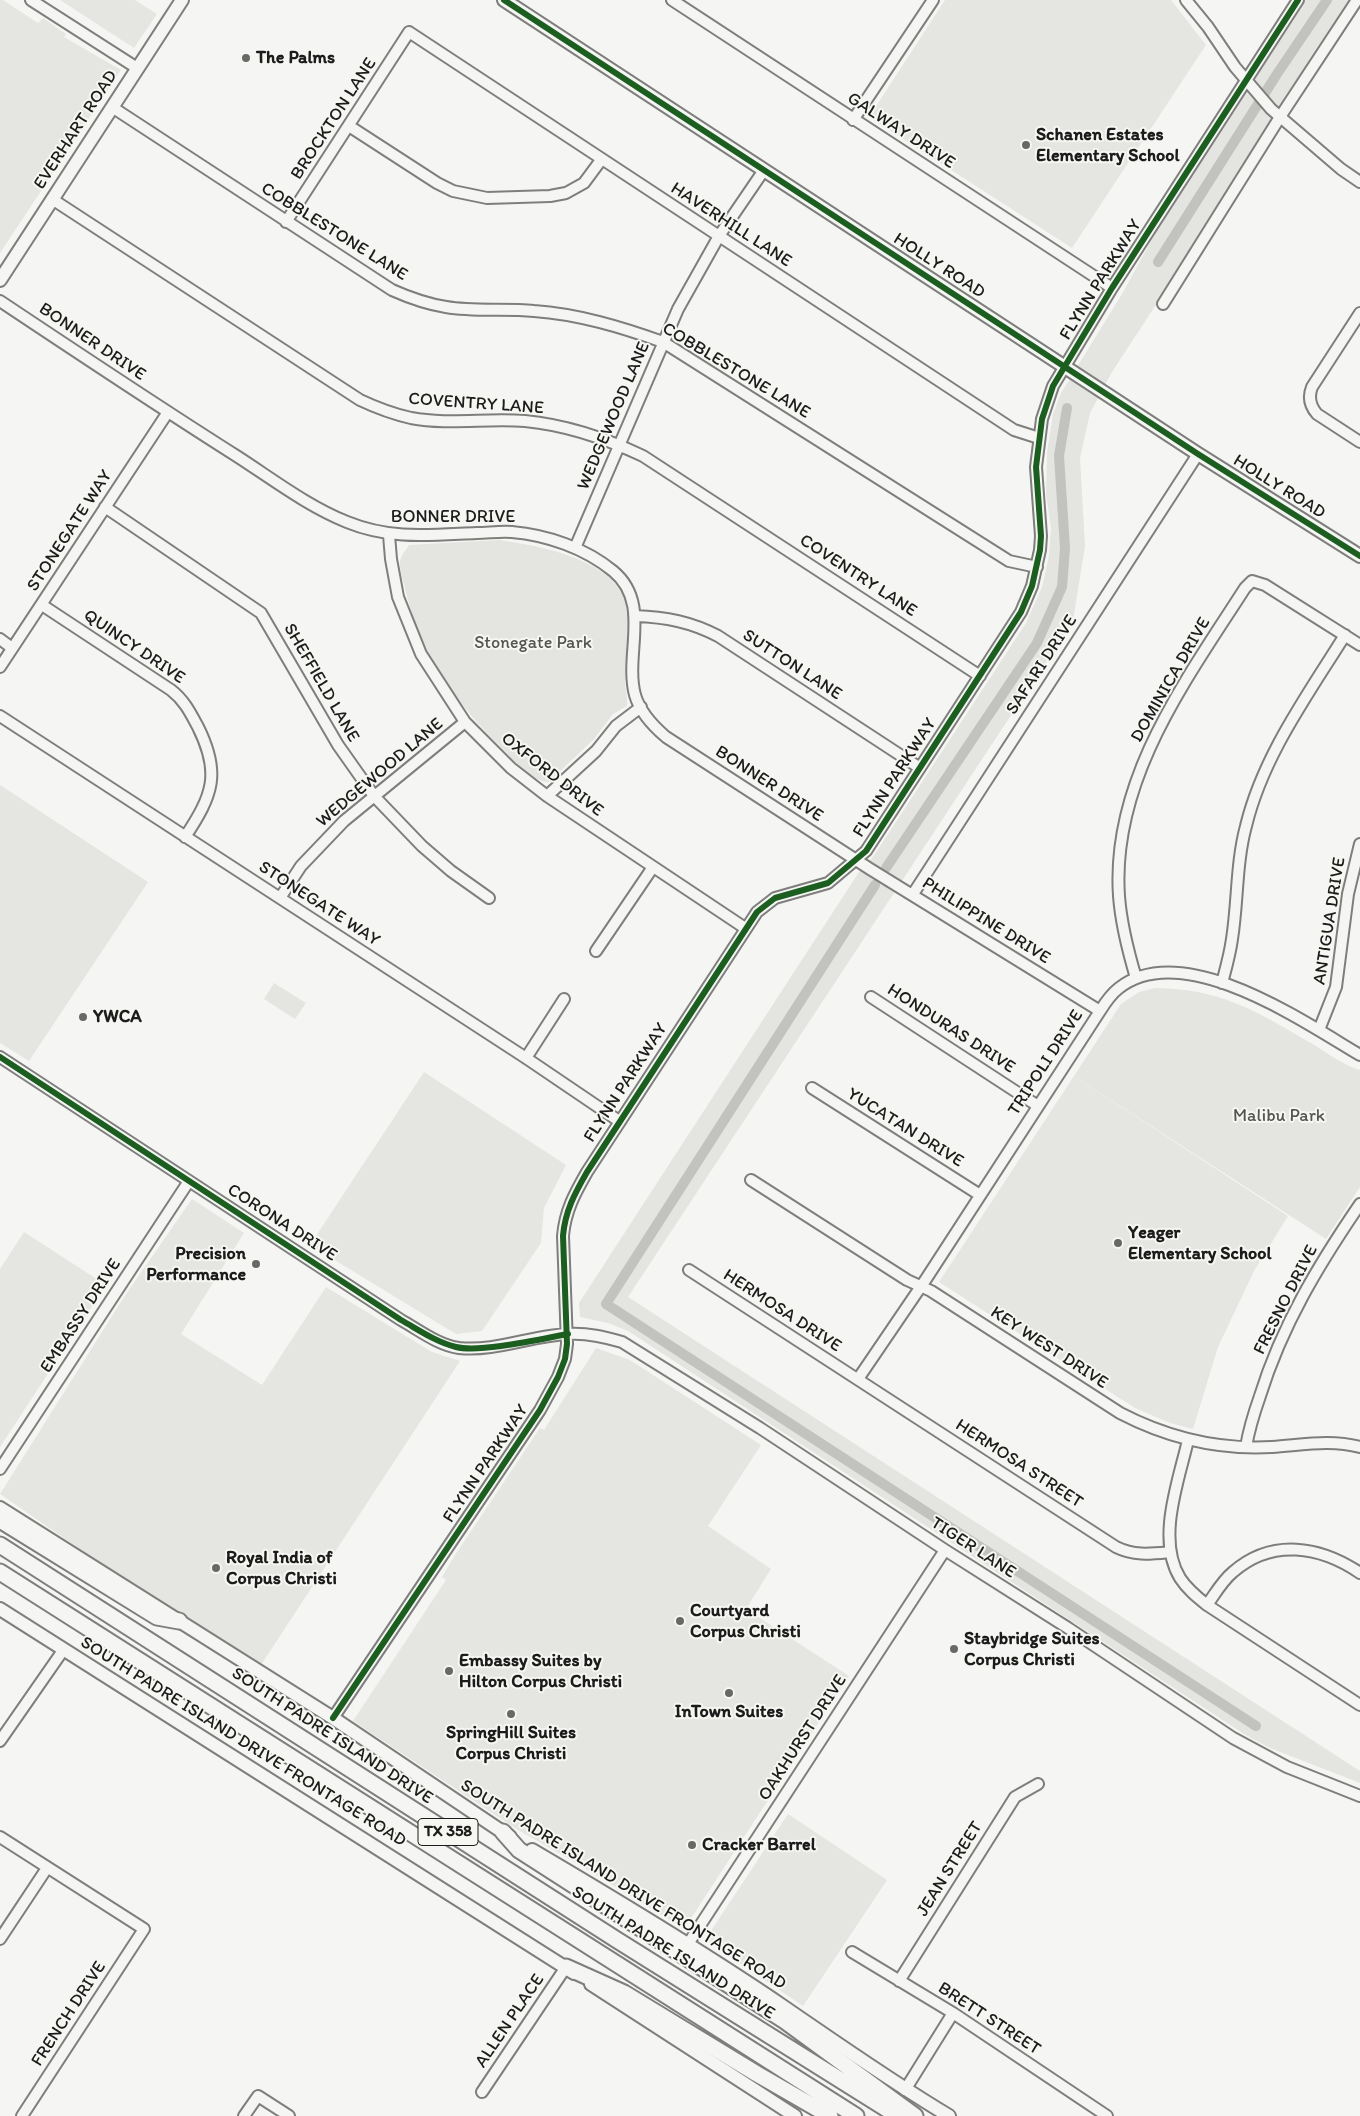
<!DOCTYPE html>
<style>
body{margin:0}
canvas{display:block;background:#f5f5f3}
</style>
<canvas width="1360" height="2116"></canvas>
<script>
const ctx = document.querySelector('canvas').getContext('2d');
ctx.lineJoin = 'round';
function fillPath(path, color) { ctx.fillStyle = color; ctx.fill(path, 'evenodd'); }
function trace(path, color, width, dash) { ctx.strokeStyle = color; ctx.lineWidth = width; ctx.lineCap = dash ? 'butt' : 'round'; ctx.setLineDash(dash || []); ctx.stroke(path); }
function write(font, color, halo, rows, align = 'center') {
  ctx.font = font + ' Itim,sans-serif'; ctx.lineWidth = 4; ctx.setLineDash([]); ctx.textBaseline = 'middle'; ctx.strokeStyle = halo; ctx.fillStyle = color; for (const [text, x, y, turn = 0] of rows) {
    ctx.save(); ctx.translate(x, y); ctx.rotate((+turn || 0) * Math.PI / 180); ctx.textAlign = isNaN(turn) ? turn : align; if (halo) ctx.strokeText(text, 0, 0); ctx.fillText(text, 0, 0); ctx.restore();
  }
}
fillPath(new Path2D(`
 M 0,0 L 3,0 L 38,23 L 43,18 L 66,34 L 64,37 L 121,70 L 0,253 Z
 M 60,0 L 135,0 L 157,14 L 134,48 Z
 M 945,0 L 1171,0 L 1206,45 L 1072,248 L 869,117 Z
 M 0,785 L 148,882 L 29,1061 L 0,1043 Z
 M 424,1072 L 566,1165 L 544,1208 L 541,1243 L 482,1331 L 456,1334 L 310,1245 Z
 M 1074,1076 L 1288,1216 L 1254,1271 L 1218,1347 L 1193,1429 L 1170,1423 L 1135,1408 L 939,1282 Z
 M 192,1199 L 244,1233 L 181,1334 L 262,1385 L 326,1287 L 432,1352 L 460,1361 L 261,1665 L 132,1585 L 0,1494 L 124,1297 Z
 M 24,1232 L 106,1285 L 0,1447 L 0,1269 Z
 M 596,1348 L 630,1360 L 761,1445 L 708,1526 L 771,1569 L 746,1609 L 849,1676 L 684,1929 L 578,1864 L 518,1830 L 353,1721 L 446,1580 L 442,1577 L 455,1555 L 540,1428 L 544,1430 Z
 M 788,1814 L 887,1880 L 803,2006 L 705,1940 Z`), '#e5e5e2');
fillPath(new Path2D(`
 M 1306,0 L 1355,0 L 1112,372 L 1090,413 L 1080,458 L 1085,546 L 1073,621 L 628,1297 L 1360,1771 L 1360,1783 L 1270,1748 L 1244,1734 L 628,1331 L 608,1323 L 580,1317 L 579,1303 L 859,872 L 873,857 L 1026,623 L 1042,587 L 1049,556 L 1051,528 L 1046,493 L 1047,453 L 1053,414 L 1061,393 L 1122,294 L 1162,221 Z
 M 499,540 C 538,546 608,557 625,600 C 634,621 625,657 625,680 C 625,689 628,697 627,706 L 613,714 L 594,739 L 549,782 C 532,781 517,764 506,752 C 456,704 419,653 404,584 C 402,577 398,565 401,558 C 402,554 407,549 409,545 Z
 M 274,983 L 306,1003 L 295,1019 L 264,999 Z
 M 1155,988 C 1220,989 1255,1010 1309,1042 C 1325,1051 1342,1065 1360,1070 L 1360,1187 L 1326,1239 L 1074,1076 L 1121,1004 L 1139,992 Z`), '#e4e4e1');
trace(new Path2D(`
 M 1158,262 L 1277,74 L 1327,0
 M 886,868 L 1037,643 L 1062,587 L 1065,548 L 1059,456 L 1067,408
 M 875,885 L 606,1304 L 1256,1726`), '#c2c2bf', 10);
const minor = new Path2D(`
 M 31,0 L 137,68
 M 672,0 L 1112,288
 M 1186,0 L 1208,27 L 1235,67 L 1271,109 L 1341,169 L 1360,182
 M 112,107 L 392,290 C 410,298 427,304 446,307 C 475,312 505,308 534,311 C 578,314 621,327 663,342 L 1009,561 L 1037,567
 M 853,120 L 933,0
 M 349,126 L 437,183 L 453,191 L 487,198 L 550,196 L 566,193 L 584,183 L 601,160
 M 52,199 L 360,400 C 377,408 393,414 411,418 C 448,425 487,418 525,421 C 567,425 605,438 643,456 L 980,676
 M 286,222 L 409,32 L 1014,430 L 1039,438
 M 0,301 C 78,353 156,405 235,455 C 271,478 307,506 347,522 C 391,540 430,535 477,533 C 488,533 500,531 512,532 C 547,535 585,548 613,571 C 652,603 624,654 635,695 C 640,712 653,726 666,737 L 870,869 L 1100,1011
 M 1163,304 L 1280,117 L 1357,0
 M 1360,313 L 1312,387 C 1308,397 1310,406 1317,414 L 1360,442
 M 105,507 L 261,613 L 338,745 L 374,796 L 422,846 L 451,871 L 489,898
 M 389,535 L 391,559 L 398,597 L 421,654 L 465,722 L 511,768 L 547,796 L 745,928
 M 575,548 L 678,309 L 719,236 L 764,170
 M 42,605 L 171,690 C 184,700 190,712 198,727 C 221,773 213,795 185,837
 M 635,616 C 666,617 691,622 718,636 L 920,768
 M 0,639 L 12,648
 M 0,667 L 168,412
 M 0,716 L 526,1058 L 619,1121
 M 547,796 L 596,751 L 616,726 L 641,707
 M 913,894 L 1198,454
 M 280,898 L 301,866 L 344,821 L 465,722
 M 596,951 L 653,867
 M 1136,978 C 1128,951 1121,924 1119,896 C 1111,780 1186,680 1245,588 L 1252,581 L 1265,585 L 1360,645
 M 1222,983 C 1226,968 1230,954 1232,939 C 1238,901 1236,863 1246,826 C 1263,756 1307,696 1345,635
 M 871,997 L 1038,1106
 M 1319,1030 L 1336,987 L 1348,894 L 1360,844
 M 0,1057 L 401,1320 C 419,1330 438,1345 459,1348 C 496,1352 533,1335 569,1334 C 588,1333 604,1337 622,1342 L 760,1428 L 945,1550 L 1068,1628 L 1233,1738 L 1287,1767 L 1360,1796
 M 526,1058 L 564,999
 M 812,1088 L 980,1195
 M 751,1180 L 907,1280 L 931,1291 L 1120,1413 C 1168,1438 1218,1450 1272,1447 C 1302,1445 1331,1439 1360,1447
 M 689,1270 L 1116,1547 C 1134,1556 1150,1554 1170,1552
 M 858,1379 L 926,1279 L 1100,1011 C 1105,1003 1111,994 1119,988 C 1183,938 1304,1022 1360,1055
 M 1188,1440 C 1179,1480 1156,1539 1180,1578 C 1187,1589 1197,1597 1207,1605 L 1360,1705
 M 1246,1447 C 1249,1429 1254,1413 1260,1396 C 1282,1325 1319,1264 1360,1204
 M 0,1469 L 189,1181
 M 1207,1605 C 1215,1594 1222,1581 1233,1572 C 1272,1538 1320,1546 1360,1573
 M 333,1718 L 540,1410 L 558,1377 L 565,1359 L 567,1344 L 563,1236 C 565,1211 575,1193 587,1172 L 757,912 L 775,898 L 828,883 L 866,851 L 1021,612 L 1032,586 L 1040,550 L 1041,536 L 1036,467 L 1042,419 L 1053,386 L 1112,288 L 1298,0
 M 0,1741 L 64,1649
 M 0,1837 L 144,1929 L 22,2116
 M 0,1939 L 47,1868
 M 688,1944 L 945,1550
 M 852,1952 L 953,2013 L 1107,2116
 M 899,1981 L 1015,1797 L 1038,1784
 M 905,2090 L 953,2013
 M 482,2092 L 566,1967
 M 244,2116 L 258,2096 L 289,2116`);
const major = new Path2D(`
 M 504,0 L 1198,454 L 1360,556
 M 0,280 L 182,0
 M 0,1508 L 333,1718 L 510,1837
 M 0,1609 L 574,1973
 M 532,1850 C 617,1900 702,1951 784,2007 C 838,2044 892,2082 949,2116
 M 591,1984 L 795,2116`);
const highway = new Path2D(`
 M 0,1520 L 157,1617 L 179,1621
 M 0,1545 L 617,1940 L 898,2116
 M 0,1572 L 856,2116
 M 503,1832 L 519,1850 L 785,2021 L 915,2116
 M 566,1967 L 624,1993 L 757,2074 L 830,2116`);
trace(minor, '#7e7e7d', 14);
trace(major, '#7e7e7d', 16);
trace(highway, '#7e7e7d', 19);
trace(minor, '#f5f5f3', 10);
trace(major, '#f5f5f3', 12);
trace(highway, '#f5f5f3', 15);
trace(new Path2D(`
 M 504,0 L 1198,454 L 1360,556
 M 0,1057 L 401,1320 C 419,1330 436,1342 456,1347 C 480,1353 541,1339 568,1334
 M 333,1718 L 540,1410 L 558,1377 L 565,1359 L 567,1344 L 563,1236 C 565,1211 575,1193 587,1172 L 757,912 L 775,898 L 828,883 L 866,851 L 1021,612 L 1032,586 L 1040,550 L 1041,536 L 1036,467 L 1042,419 L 1053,386 L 1112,288 L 1298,0`), '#1b5e20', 6);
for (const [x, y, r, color] of [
 [246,58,5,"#686867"],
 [1026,145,5,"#686867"],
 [83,1017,5,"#686867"],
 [1118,1243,5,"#686867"],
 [256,1264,5,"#686867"],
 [216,1568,5,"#686867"],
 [680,1621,5,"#686867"],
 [954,1649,5,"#686867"],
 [449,1671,5,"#686867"],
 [729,1693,5,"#686867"],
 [511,1714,5,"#686867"],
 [692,1845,5,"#686867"]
]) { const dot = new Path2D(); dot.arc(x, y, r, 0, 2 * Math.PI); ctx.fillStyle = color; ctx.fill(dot); trace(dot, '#f6f6f2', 2); }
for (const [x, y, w] of [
 [448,1832,60]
]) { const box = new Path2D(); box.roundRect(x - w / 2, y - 13.5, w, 27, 4); ctx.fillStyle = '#f6f6f2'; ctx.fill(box); trace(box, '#1c1c1c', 1); }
write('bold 16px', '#1c1c1c', null, [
 ["TX 358",448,1832]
]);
write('bold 18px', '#1c1c1c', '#f6f6f2', [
 ["The Palms",256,58],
 ["Schanen Estates",1036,135],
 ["Elementary School",1036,156],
 ["YWCA",93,1017],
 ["Yeager",1128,1233],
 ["Elementary School",1128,1254],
 ["Precision",246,1254,"right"],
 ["Performance",246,1275,"right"],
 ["Royal India of",226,1558],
 ["Corpus Christi",226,1579],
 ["Courtyard",690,1611],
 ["Corpus Christi",690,1632],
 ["Staybridge Suites",964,1639],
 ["Corpus Christi",964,1660],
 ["Embassy Suites by",459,1661],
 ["Hilton Corpus Christi",459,1682],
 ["InTown Suites",729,1712,"center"],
 ["SpringHill Suites",511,1733,"center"],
 ["Corpus Christi",511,1754,"center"],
 ["Cracker Barrel",702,1845]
], 'left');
write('18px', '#1c1c1c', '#f6f6f2', [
 ["BROCKTON LANE",334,119,-57],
 ["EVERHART ROAD",76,130,-57],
 ["GALWAY DRIVE",901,131,33],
 ["HAVERHILL LANE",731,225,33],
 ["COBBLESTONE LANE",334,232,32],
 ["HOLLY ROAD",939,266,33],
 ["FLYNN PARKWAY",1101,280,-58],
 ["BONNER DRIVE",92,342,34],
 ["COBBLESTONE LANE",736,371,31],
 ["COVENTRY LANE",476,404,4],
 ["WEDGEWOOD LANE",614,416,-67],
 ["HOLLY ROAD",1279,487,32],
 ["BONNER DRIVE",453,517],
 ["STONEGATE WAY",70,531,-57],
 ["COVENTRY LANE",858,576,33],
 ["QUINCY DRIVE",134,647,34],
 ["SUTTON LANE",792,665,33],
 ["SAFARI DRIVE",1042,665,-57],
 ["DOMINICA DRIVE",1171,680,-60],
 ["SHEFFIELD LANE",321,683,60],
 ["WEDGEWOOD LANE",380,773,-40],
 ["OXFORD DRIVE",552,775,38],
 ["FLYNN PARKWAY",895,778,-57],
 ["BONNER DRIVE",769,784,33],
 ["STONEGATE WAY",319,904,33],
 ["PHILIPPINE DRIVE",986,921,32],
 ["ANTIGUA DRIVE",1330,921,-81],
 ["HONDURAS DRIVE",951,1029,33],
 ["TRIPOLI DRIVE",1046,1063,-57],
 ["FLYNN PARKWAY",626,1083,-57],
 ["YUCATAN DRIVE",905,1128,32],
 ["CORONA DRIVE",282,1223,33],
 ["FRESNO DRIVE",1286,1300,-63],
 ["HERMOSA DRIVE",782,1311,33],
 ["EMBASSY DRIVE",81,1316,-57],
 ["KEY WEST DRIVE",1049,1348,33],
 ["FLYNN PARKWAY",486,1464,-56],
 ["HERMOSA STREET",1019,1464,33],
 ["TIGER LANE",973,1548,33],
 ["SOUTH PADRE ISLAND DRIVE",332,1736,33],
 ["OAKHURST DRIVE",803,1738,-57],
 ["SOUTH PADRE ISLAND DRIVE FRONTAGE ROAD",243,1742,32],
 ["JEAN STREET",950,1869,-58],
 ["SOUTH PADRE ISLAND DRIVE FRONTAGE ROAD",623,1885,32],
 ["SOUTH PADRE ISLAND DRIVE",673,1953,32],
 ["FRENCH DRIVE",69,2014,-57],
 ["BRETT STREET",989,2019,33],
 ["ALLEN PLACE",510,2021,-56]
]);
write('18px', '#545453', '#f6f6f2', [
 ["Stonegate Park",533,643],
 ["Malibu Park",1279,1116]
]);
</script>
